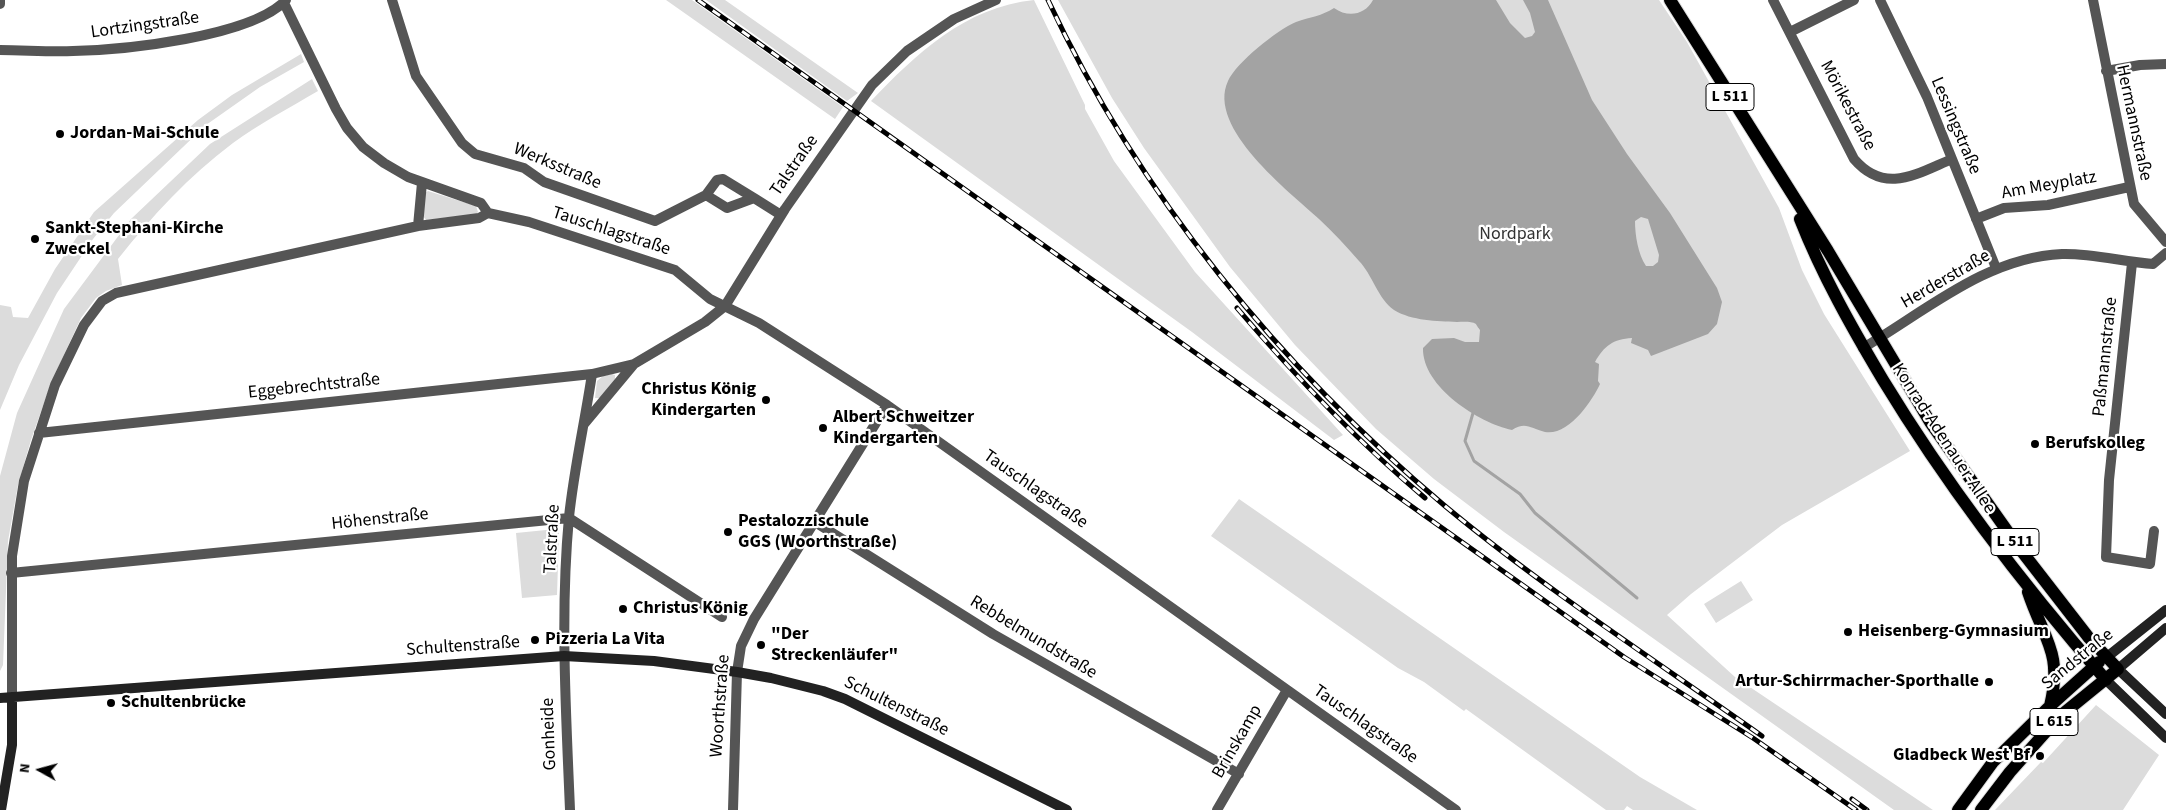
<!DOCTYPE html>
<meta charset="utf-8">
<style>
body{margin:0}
#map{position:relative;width:2166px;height:810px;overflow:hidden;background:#fff;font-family:"Source Sans 3",sans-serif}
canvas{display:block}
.north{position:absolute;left:15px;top:745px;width:50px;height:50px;-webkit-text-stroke:4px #fff;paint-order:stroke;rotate:277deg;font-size:14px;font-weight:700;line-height:20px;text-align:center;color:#000}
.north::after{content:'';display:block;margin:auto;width:18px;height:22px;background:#000;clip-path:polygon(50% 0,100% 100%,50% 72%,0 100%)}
</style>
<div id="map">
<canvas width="2166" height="810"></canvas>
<div class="north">N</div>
</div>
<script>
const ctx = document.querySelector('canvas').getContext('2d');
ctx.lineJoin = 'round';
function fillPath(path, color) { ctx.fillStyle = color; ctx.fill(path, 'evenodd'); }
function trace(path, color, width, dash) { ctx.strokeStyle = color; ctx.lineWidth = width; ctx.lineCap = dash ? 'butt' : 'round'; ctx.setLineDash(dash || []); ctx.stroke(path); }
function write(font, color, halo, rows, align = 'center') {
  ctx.font = font + ' "Source Sans 3",sans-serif'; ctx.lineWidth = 4.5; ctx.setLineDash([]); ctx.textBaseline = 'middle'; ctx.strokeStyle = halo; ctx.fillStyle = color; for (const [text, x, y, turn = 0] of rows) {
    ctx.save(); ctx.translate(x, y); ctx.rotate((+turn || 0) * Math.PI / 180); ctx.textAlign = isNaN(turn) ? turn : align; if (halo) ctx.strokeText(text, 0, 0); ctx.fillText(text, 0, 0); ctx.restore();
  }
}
fillPath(new Path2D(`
 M 666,0 L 692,0 L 843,107 L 835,119 Z
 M 706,0 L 725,0 L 858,93 L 847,101 Z
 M 1034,0 L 1085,105 L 1085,109 L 1114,161 L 1195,272 L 1343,435 L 1334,440 L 1192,332 L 871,101 C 916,54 965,7 1034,0 Z
 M 1058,0 L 1659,0 L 1687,42 L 1779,208 L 1802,270 L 1824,314 L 1910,451 L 1782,525 L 1691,594 L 1667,615 L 1735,677 L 1933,810 L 1894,810 L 1504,532 L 1434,479 L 1376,429 L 1295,345 L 1230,267 L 1144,148 L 1112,98 Z
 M 301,54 L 304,62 L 260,87 L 206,125 L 114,213 L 93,239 L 57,293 L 19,365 L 0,410 L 0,305 L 11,307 L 13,317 L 28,318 L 55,269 L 94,212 L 198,120 L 232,95 Z
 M 312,79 L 318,91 C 289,108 259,124 233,143 C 189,176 152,216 118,259 L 122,285 L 106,291 L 96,298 L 81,318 L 51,383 L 31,440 L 18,485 L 8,541 L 3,665 L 0,671 L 0,476 L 17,413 L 64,309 L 131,219 L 210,144 Z
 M 428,191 L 476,206 L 478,212 L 477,214 L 426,220 L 423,216 L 425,193 Z
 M 612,374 L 615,375 L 615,379 L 600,398 L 595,398 L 597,381 L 603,376 Z
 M 1239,499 L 1640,777 L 1697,810 L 1633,810 L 1627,806 L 1624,810 L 1606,810 L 1466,709 L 1464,711 L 1424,682 L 1398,668 L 1211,536 Z
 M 556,529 L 559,533 L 557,595 L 522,598 L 516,533 Z
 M 1741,581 L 1753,600 L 1716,623 L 1704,604 Z
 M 2096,705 L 2159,755 L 2123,810 L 1995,810 L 2041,762 L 2043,763 Z`), '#dcdcdc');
fillPath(new Path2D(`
 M 1373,0 L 1496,0 L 1510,23 L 1525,38 L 1532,36 L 1535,32 L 1530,13 L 1523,0 L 1548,0 L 1592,100 L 1627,154 L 1670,213 L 1717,288 L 1722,302 L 1717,324 L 1708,334 L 1651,356 L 1648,350 L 1631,343 L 1632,338 C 1613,339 1604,346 1595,362 L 1599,364 L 1598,381 L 1600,384 C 1592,401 1569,436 1545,432 C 1531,429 1526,421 1512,430 C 1479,423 1422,387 1423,348 L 1432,339 L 1454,338 L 1465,342 L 1479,342 L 1480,330 C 1480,330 1476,325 1476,324 C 1471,321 1463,322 1457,322 C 1437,321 1412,321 1394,310 C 1378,299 1372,274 1359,261 C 1346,246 1333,232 1319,219 C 1290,192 1206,128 1228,81 C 1236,63 1277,30 1296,22 C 1310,17 1322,16 1334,8 C 1348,18 1365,15 1373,0 ZM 1641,217 L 1648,219 L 1659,255 L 1658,262 L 1653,266 L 1646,266 C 1638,254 1635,235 1635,221 Z`), '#a3a3a3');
trace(new Path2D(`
 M 1473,413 L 1465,441 L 1474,461 L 1520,494 L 1535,513 L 1637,598`), '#a3a3a3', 3);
const primary = new Path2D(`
 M 1670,0 L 1828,251 L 1930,422 L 2020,549 L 2089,638 L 2118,669 L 2059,717 L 2010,772 L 1981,810
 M 1800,219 C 1822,275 1852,328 1883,380 C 1948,487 2023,585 2106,680
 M 2028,592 C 2044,640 2063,652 2050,706
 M 1958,810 L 1993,762 L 2050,706 L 2099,662`);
trace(primary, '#dbdbdb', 14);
trace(new Path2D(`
 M 392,0 L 416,76 L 462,143 L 475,154 L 524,168 L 544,182 L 655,221 L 706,195 L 717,180 L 723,179 L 754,198 L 727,208 L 706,195
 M 1773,0 L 1854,159 C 1885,195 1916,174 1952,159
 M 1880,0 L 1927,97 L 1996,268
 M 2093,0 L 2134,204 L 2166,242
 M 284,3 L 336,109 L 347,128 L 363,147 L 384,163 L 408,177 L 481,203 L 488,213 L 529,222 L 675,270 L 710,299 L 759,323 L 887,405 L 1456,810
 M 0,4 L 0,0
 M 1790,32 L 1854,0
 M 0,50 C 24,50 49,52 73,51 C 123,50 251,37 286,0
 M 2106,71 L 2140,65 L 2166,64
 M 754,198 L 781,215
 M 1976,219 L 2004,208 L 2048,205 L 2129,187
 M 418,226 L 422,183
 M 2132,263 L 2109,480 L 2106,557 L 2150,564 L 2154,531
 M 1863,348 C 1926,311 1987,257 2062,254 C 2091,253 2124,262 2153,264 L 2166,253
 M 584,424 L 634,364 L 705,322 L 725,306 L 785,209 L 872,85 L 907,51 L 954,19 L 996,0
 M 39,433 L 592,374
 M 815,522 L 993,634 L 1239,774
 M 11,573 L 569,518 L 722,617
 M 12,697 L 12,556 L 24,481 L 55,385 L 84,325 L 102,301 L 116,293 L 134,289 L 418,226 L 479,218 L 488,213
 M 570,810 C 566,712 560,614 569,517 C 574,469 585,421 592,374 L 634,364
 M 733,810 L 737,672 L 741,646 L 754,619 L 887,405
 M 1217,810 L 1287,690`), '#555', 10);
trace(new Path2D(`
 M 2166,628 L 2118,669 L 2166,714
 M 2107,657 L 2166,610
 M 2106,680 L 2166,738
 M 0,698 L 564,656 L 654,661 L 737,672 L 771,678 L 823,691 L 845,699 L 1067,810
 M 1,810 L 12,745 L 12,697`), '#222', 10);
trace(primary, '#000', 12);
const rail = new Path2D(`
 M 698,0 L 1624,657 L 1753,738 L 1856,810
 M 1048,0 C 1139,195 1281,368 1445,506 C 1545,589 1656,661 1762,736
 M 1237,308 C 1295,376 1356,440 1425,498
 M 1852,799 L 1867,810`);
trace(rail, '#000', 5);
trace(rail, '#fff', 3, [9]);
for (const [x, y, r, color] of [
 [60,134,5,"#000"],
 [35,239,5,"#000"],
 [766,400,5,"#000"],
 [823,428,5,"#000"],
 [2035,444,5,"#000"],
 [728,532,5,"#000"],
 [623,609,5,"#000"],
 [1848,632,5,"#000"],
 [535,640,5,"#000"],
 [761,645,5,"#000"],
 [1989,682,5,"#000"],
 [111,703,5,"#000"],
 [2040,756,5,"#000"]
]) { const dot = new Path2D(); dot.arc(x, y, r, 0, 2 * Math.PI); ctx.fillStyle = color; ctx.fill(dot); trace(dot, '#fff', 2); }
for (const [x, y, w] of [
 [1730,97,48],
 [2015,542,48],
 [2054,722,48]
]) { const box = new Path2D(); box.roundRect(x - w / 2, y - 13.5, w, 27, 4); ctx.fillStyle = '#fff'; ctx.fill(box); trace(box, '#000', 1); }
write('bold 16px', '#000', null, [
 ["L 511",1730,97],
 ["L 511",2015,542],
 ["L 615",2054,722]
]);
write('18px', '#000', '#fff', [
 ["Lortzingstraße",145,26,-8],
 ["Mörikestraße",1847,106,62],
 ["Hermannstraße",2133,123,78],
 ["Lessingstraße",1955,126,67],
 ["Talstraße",795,166,-55],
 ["Werksstraße",557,167,23],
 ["Am Meyplatz",2049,186,-10],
 ["Tauschlagstraße",611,232,18],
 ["Herderstraße",1946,280,-30],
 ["Paßmannstraße",2106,357,-84],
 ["Eggebrechtstraße",314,387,-6],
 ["Konrad-Adenauer-Allee",1943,439,57],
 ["Tauschlagstraße",1035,490,35],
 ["Höhenstraße",380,520,-6],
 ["Talstraße",553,539,-87],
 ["Rebbelmundstraße",1033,638,31],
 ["Schultenstraße",463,647,-4],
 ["Sandstraße",2078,660,-39],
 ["Woorthstraße",721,706,-86],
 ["Schultenstraße",896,707,26],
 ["Tauschlagstraße",1365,725,35],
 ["Gonheide",550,734,-92],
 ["Brinskamp",1238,742,-60]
]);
write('bold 18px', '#000', '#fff', [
 ["Jordan-Mai-Schule",70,134],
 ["Sankt-Stephani-Kirche",45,229],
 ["Zweckel",45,250],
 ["Christus König",756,390,"right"],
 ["Kindergarten",756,411,"right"],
 ["Albert Schweitzer",833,418],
 ["Kindergarten",833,439],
 ["Berufskolleg",2045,444],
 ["Pestalozzischule",738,522],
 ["GGS (Woorthstraße)",738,543],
 ["Christus König",633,609],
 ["Heisenberg-Gymnasium",1858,632],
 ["\"Der",771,635],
 ["Streckenläufer\"",771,656],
 ["Pizzeria La Vita",545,640],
 ["Artur-Schirrmacher-Sporthalle",1979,682,"right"],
 ["Schultenbrücke",121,703],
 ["Gladbeck West Bf",2030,756,"right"]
], 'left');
write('18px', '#333', '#fff', [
 ["Nordpark",1515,235]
]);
</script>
